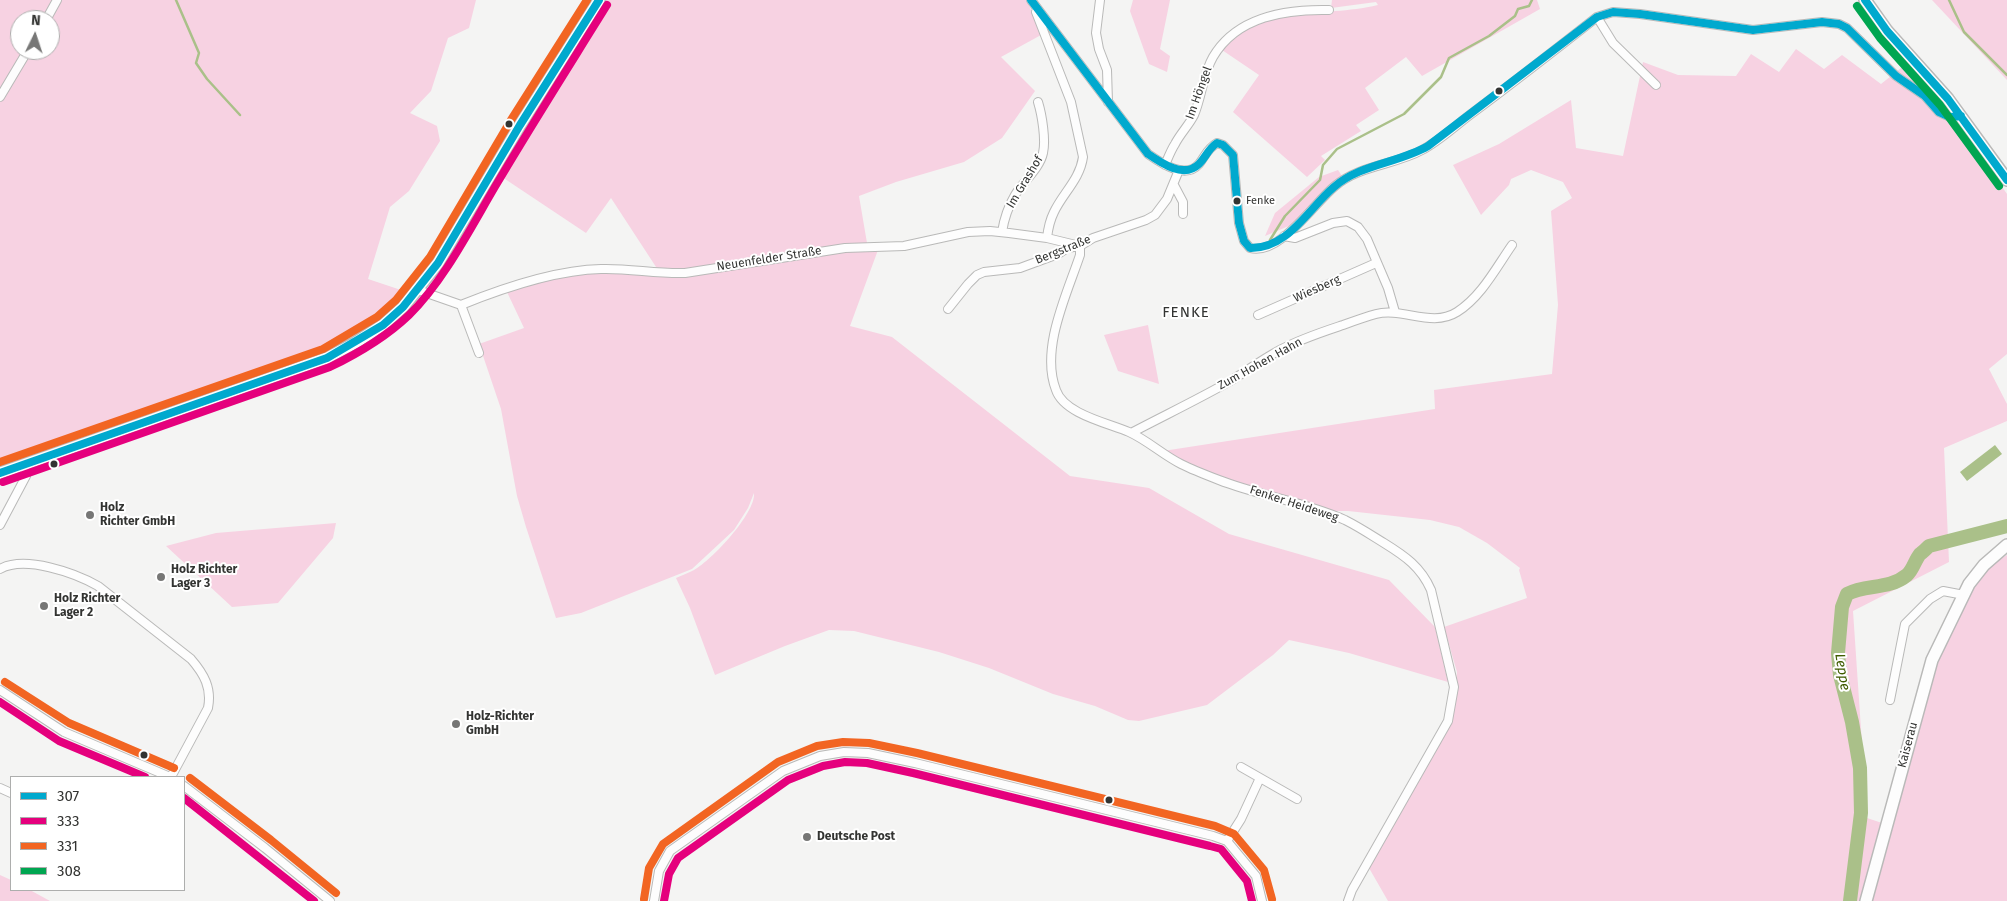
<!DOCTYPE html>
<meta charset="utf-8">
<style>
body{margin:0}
#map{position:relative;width:2007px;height:901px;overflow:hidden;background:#f4f4f3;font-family:"Fira Sans",sans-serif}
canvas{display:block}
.legend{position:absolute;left:10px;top:776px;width:175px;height:115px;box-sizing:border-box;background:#fff;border:1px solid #adaead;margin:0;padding:6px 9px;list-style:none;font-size:15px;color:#333432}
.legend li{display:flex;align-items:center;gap:10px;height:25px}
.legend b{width:25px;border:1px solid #adaead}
.north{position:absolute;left:10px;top:10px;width:50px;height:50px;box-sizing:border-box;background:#fff;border:1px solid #adaead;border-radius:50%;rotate:4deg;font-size:14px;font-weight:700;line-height:20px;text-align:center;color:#333432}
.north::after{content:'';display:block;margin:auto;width:18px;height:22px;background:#777776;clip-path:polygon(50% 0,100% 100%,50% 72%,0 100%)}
</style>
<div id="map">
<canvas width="2007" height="901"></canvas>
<ul class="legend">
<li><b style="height:6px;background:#00a9ce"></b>307</li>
<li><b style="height:6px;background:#e5007d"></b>333</li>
<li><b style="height:6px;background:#f26522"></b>331</li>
<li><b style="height:6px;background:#00a651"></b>308</li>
</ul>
<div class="north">N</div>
</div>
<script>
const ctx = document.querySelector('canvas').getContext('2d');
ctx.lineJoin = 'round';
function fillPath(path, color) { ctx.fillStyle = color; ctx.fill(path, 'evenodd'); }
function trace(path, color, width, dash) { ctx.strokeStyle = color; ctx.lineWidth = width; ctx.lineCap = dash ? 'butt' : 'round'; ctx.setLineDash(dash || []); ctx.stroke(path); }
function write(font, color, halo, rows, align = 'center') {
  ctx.font = font + ' "Fira Sans",sans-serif'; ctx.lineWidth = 4; ctx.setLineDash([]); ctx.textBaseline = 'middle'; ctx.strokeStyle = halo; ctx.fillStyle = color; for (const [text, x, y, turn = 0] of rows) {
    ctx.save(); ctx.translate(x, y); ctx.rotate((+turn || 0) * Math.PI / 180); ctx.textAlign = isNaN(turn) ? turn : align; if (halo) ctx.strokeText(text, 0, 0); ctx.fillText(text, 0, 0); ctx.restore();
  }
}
fillPath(new Path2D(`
 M 0,0 L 54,0 L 42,20 L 20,20 L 20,50 L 25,50 L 0,88 Z
 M 61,0 L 476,0 L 469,28 L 448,38 L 431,91 L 410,113 L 437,126 L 440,141 L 409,191 L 390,207 L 368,279 L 407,292 L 380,313 L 327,345 L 92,430 L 0,461 L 0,102 L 32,50 L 50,50 L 49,20 Z
 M 606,0 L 1027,0 L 1041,35 L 1001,57 L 1035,91 L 1002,138 L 964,162 L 896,182 L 859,196 L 867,243 L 815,249 L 701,269 L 658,270 L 611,198 L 586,233 L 502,177 L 543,96 Z
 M 1133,0 L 1170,0 L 1160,49 L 1170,56 L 1167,72 L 1149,64 L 1130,11 Z
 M 1332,0 L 1537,0 L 1540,9 L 1422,76 L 1406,57 L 1365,88 L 1379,110 L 1356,125 L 1361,131 L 1321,156 L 1325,160 L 1307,177 L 1233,112 L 1259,75 L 1222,50 C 1269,1 1319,19 1378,5 L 1376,2 L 1331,8 Z
 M 1932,0 L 2007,0 L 2007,80 Z
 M 1796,49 L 1824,69 L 1842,55 L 1881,84 L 1906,64 L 1945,104 L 2007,194 L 2007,354 L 1989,369 L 2007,404 L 2007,421 L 1944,448 L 1949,562 L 1853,611 L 1867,818 L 1882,823 L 1861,901 L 1388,901 L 1369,868 L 1409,791 L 1451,723 L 1457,672 L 1444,627 L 1527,598 L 1519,570 L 1520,568 L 1487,543 L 1459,527 L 1430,520 L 1403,517 L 1348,511 L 1325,511 L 1268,494 L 1181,462 L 1163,451 L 1435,409 L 1434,390 L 1552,374 L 1558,305 L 1551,211 L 1572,198 L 1563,182 L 1531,170 L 1511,179 L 1509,185 L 1481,215 L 1453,165 L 1499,144 L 1571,100 L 1576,148 L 1623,156 L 1643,62 L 1678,75 L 1736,76 L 1751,54 L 1779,72 Z
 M 1338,170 L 1342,176 L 1296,223 L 1265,236 L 1275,213 L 1319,177 Z
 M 843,250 L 878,250 L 850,326 L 892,337 L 1070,476 L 1149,488 L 1229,534 L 1389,580 L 1435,627 L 1448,682 L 1349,653 L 1289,640 L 1273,655 L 1207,705 L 1139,721 L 1128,720 L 1095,706 L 1053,694 L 989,668 L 939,652 L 854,631 L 829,630 L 785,646 L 715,675 L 690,608 L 676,578 C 682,575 689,573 694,570 C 712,560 756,513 754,493 L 748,508 L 734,530 L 692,569 L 581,613 L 556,618 L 526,527 L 517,496 L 501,409 L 479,344 L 524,328 L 507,292 L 568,274 L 603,271 L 671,277 L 702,274 Z
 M 1148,325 L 1159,384 L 1118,371 L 1104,335 Z
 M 336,523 L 333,538 L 278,603 L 232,607 L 166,546 L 216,533 Z
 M 2007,555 L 2007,901 L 1870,901 L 1938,659 C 1952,626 1974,572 2007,555 Z
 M 0,875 L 11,880 L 11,890 L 30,890 L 50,901 L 0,901 Z`), '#f7d2e2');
fillPath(new Path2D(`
 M 1995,445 L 2002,454 L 1967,481 L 1960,472 Z`), '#aac089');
trace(new Path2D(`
 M 176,0 L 199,53 L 196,63 L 207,79 L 240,115
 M 1949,0 L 1964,32 L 2007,75
 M 1270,240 L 1285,216 L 1320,180 L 1323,165 L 1337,149 L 1404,114 L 1441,77 L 1449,58 L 1489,36 L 1515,16 L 1518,9 L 1529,6 L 1532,0`), '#aac089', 2.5);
trace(new Path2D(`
 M 1850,901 L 1861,813 L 1860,768 L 1852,722 L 1840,675 L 1838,653 L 1842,607 L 1847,594 C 1866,584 1889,590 1907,575 C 1913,570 1915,560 1920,554 C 1923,552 1926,549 1929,546 L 2007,526`), '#aac089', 14);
const street = new Path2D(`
 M 1031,0 L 1148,154 C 1161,163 1185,180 1199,164 C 1206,155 1207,149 1217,143 L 1223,145 L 1233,155 L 1239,223 L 1244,241 L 1250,248 C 1280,256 1314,203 1335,186 C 1360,165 1395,165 1422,150 C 1439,141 1455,126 1471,114 C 1514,82 1555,50 1597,17 L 1613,12 L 1640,14 L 1753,30 L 1822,22 L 1839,24 L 1847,28 L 1896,76 L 1925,96 L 1939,112 L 1950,117 L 1961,116
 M 1100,0 L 1096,33 L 1099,49 L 1107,70 L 1108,102
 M 1036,12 L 1071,102 L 1083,157 C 1080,179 1063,193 1054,212 C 1050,220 1048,229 1047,238
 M 1597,17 L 1613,43 L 1656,85
 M 46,20 L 57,0
 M 0,97 L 28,50
 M 1165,165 C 1168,158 1171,150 1175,144 C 1180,134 1189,125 1194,115 C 1202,96 1203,74 1213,57 C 1237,16 1286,9 1329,10
 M 1174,185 L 1183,202 L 1183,214
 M 1002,232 C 1004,219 1008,207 1015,195 C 1023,182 1040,168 1043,153 C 1046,140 1042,115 1038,102
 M 1284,236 L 1295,238 L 1333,223 L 1347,221 L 1358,227 L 1367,239 L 1388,288 L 1395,312
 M 1080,246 L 1080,255 C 1067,294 1040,349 1056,390 C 1064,414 1108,423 1129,432 C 1147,440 1163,455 1181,464 C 1193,470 1206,475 1219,480 C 1260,496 1305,502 1345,520 C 1359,527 1371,535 1384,543 C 1405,556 1421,567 1431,590 L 1454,687 L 1448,721 L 1352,890 L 1348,901
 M 418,290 L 461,305 C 503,288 555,270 601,269 C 629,268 656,274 685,273 L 845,248 L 904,246 L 968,232 L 990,231 L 1009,233 L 1047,238 L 1080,246
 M 461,305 L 479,353
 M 948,309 L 968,284 L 977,275 L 984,272 L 1020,268 L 1058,254 L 1067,248 L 1080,246 L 1093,238 L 1146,220 L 1155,215 L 1167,199 L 1179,170
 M 1258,315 L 1376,263
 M 1131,433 C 1165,415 1199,399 1232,380 C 1248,370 1263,359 1280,350 C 1300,339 1322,332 1343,325 C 1354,321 1365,317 1376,314 C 1402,307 1432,328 1457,312 C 1481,297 1496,268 1512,245
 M 0,525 L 26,476 L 24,465
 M 0,569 C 25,555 75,573 98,586 L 191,659 C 204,674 212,688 208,708 L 171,777
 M 0,690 L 64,732 L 170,777
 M 1890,700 L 1905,624 L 1930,599 L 1943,591 L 1964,595
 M 1241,767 L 1297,799
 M 184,786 L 265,848 L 330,901
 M 0,788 L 11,793
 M 1227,841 L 1241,819 L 1260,778
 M 654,901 L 659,871 L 670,851 L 783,771 L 820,756 L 844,752 L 868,753 L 915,763 L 1213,836 L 1227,841 L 1256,876 L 1262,901`);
const secondary = new Path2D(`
 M 1865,0 L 1887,31 L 1948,99 L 2007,180
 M 0,473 L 327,358 L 355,343 L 383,325 L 403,307 L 438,263 L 520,125 L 599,0
 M 1866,901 L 1932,660 L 1969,584 L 1984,565 L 2007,545`);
trace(street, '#b9b9b8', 10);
trace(secondary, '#b9b9b8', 14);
trace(street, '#fdfdfd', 8);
trace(secondary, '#fdfdfd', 11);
trace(new Path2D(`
 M 1031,0 L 1148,154 C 1161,163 1184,179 1199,164 C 1206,157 1208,149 1217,143 L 1223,145 L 1233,155 L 1239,223 L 1244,241 L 1250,248 C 1288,249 1308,209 1334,187 C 1360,164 1399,163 1428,146 L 1597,17 L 1613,12 L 1640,14 L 1753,30 L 1822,22 L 1839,24 L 1847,28 L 1896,76 L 1925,96 L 1939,112 L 1950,117 L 1961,116
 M 1865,0 L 1887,31 L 1948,99 L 2007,180
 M 0,473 L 327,358 L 383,325 L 403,307 L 438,263 L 520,125 L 599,0`), '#00a9ce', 8);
trace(new Path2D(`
 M 3,482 L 330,367 C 359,353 386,337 409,315 C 445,280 473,223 499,180 C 534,121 571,63 607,5
 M 0,702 L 59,741 L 145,777
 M 184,798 L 314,901
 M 664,901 L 669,874 L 678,858 L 788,780 L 823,766 L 845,762 L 867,763 L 913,773 L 1210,846 L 1221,849 L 1247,881 L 1252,901`), '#e5007d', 8);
trace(new Path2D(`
 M 0,462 L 323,349 L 377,317 L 396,300 L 430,257 L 511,120 L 587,0
 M 5,682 L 69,723 L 174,768
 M 190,778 L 271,840 L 336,893
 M 644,899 L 649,868 L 663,844 L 778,762 L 817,746 L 843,742 L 869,743 L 917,753 L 1215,826 L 1234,834 L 1264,870 L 1272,899`), '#f26522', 8);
trace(new Path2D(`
 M 1857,6 L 1880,38 L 1940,105 L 1999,186`), '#00a651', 8);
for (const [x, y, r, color] of [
 [1499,91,4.5,"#333432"],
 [509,124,4.5,"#333432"],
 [1237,201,4.5,"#333432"],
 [54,464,4.5,"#333432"],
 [90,515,5,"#777776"],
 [161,577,5,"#777776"],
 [44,606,5,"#777776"],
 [456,724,5,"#777776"],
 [144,755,4.5,"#333432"],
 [1109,800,4.5,"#333432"],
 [807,837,5,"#777776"]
]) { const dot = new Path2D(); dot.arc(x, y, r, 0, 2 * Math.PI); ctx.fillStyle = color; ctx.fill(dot); trace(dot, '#fff', 2); }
write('11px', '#333432', '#fff', [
 ["Fenke",1246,201]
], 'left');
write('12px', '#333432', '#fff', [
 ["Im Höngel",1199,93,-70],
 ["Im Grashof",1025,182,-59],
 ["Bergstraße",1063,250,-22],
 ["Neuenfelder Straße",769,259,-9],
 ["Wiesberg",1317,289,-24],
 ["Zum Hohen Hahn",1260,364,-29],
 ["Fenker Heideweg",1294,504,18],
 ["Kaiserau",1908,745,-75]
]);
write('bold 12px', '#333432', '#fff', [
 ["Holz",100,508],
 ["Richter GmbH",100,522],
 ["Holz Richter",171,570],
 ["Lager 3",171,584],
 ["Holz Richter",54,599],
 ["Lager 2",54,613],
 ["Holz-Richter",466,717],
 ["GmbH",466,731],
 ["Deutsche Post",817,837]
], 'left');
write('italic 14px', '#405c00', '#fff', [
 ["Leppe",1842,672,81]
]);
ctx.letterSpacing = '1px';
write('15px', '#333432', '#fff', [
 ["FENKE",1186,313]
]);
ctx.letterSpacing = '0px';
</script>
